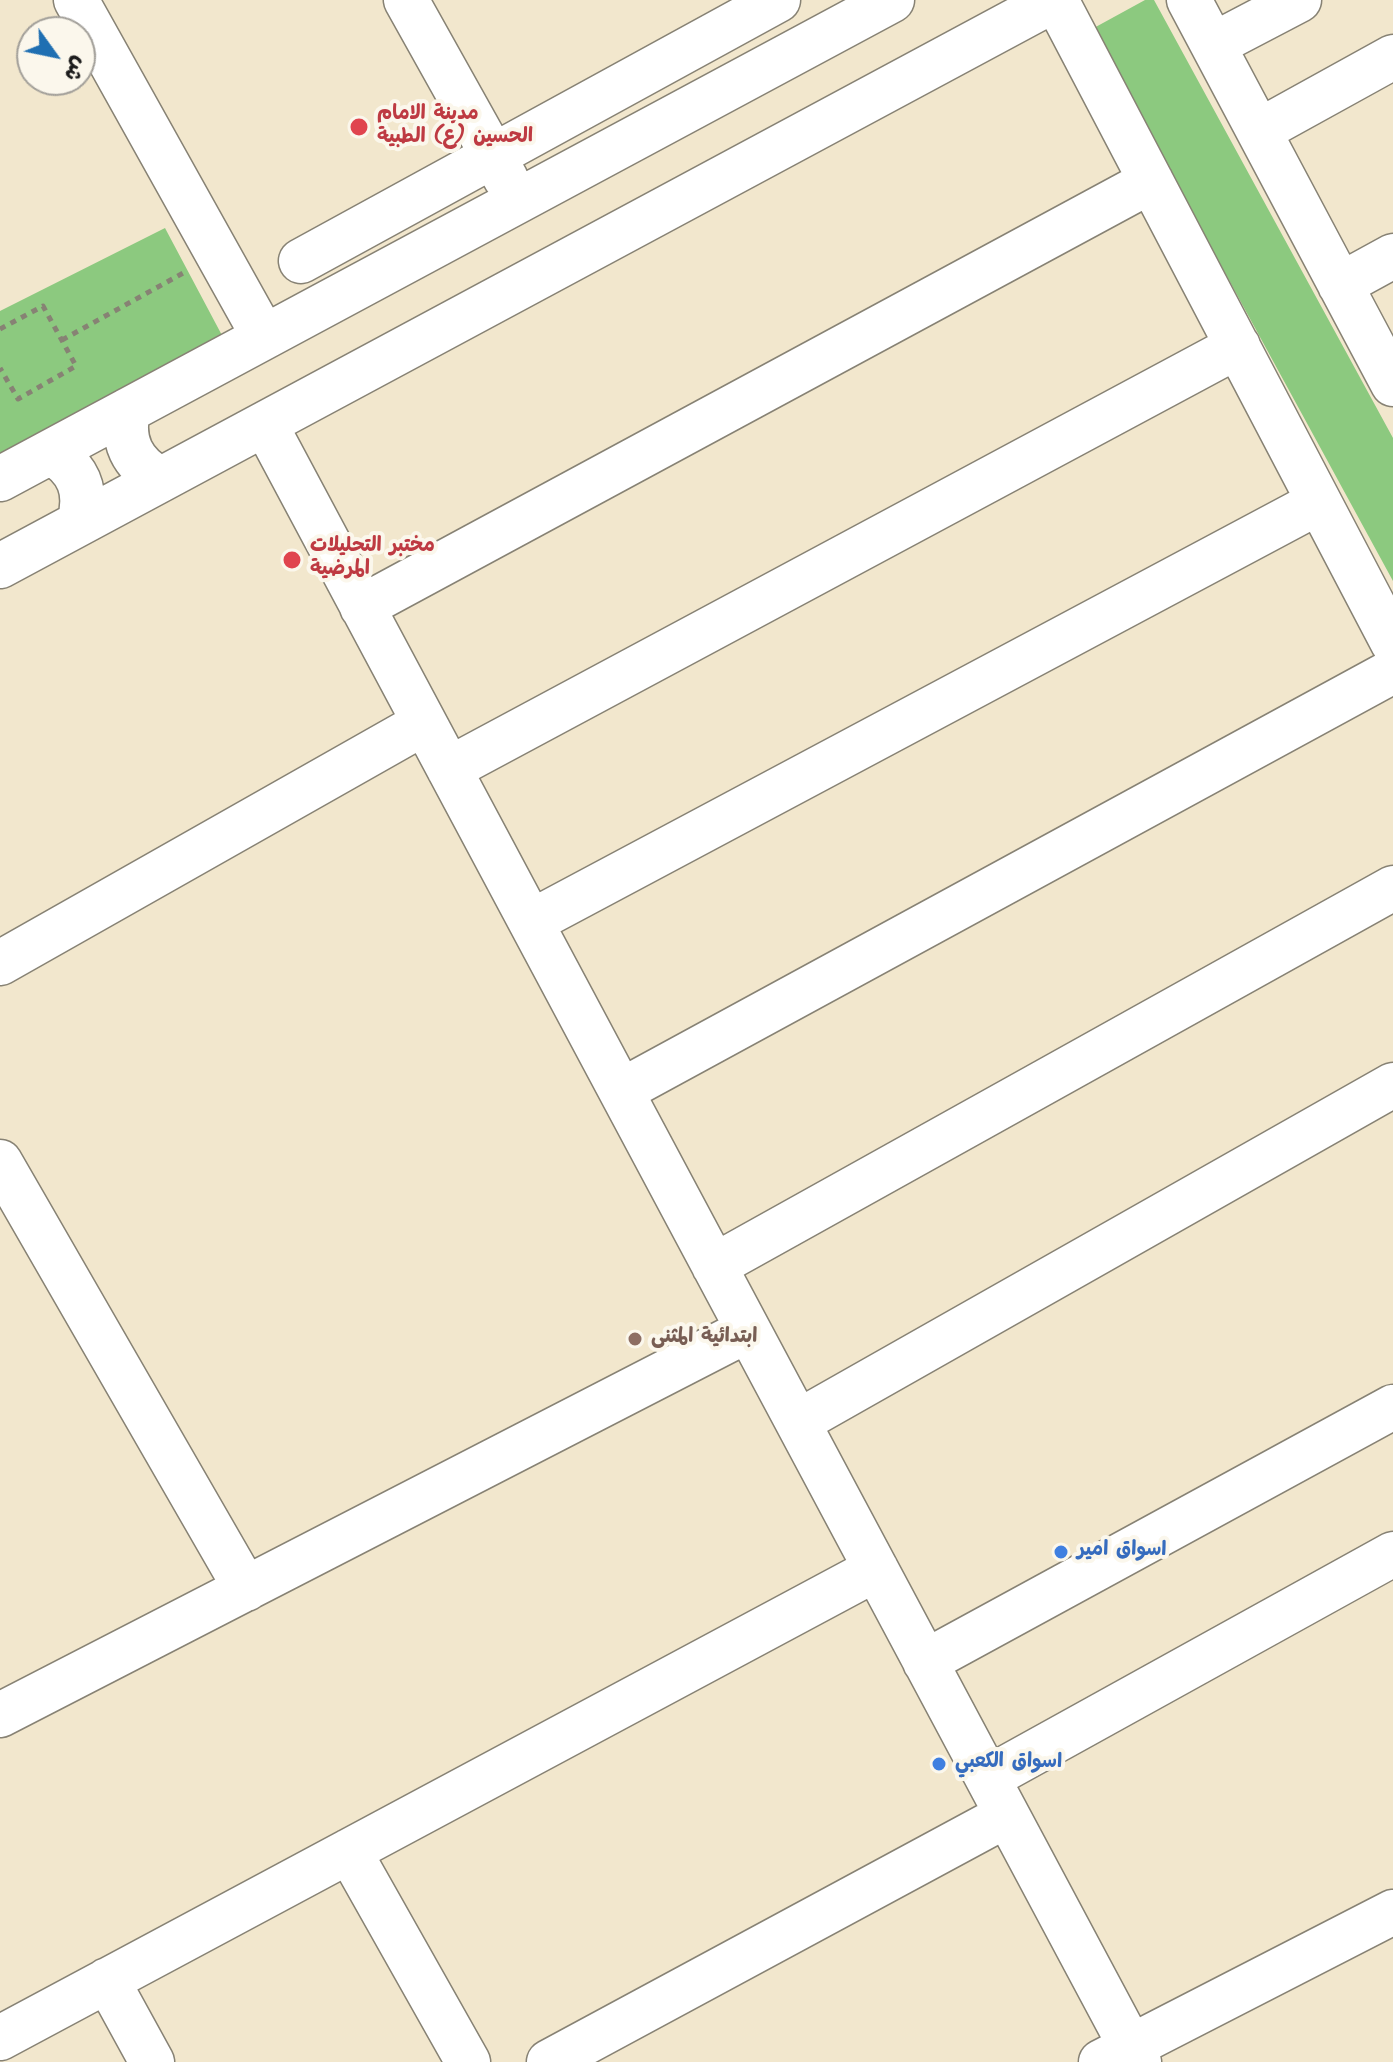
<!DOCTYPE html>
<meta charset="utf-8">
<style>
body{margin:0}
#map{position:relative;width:1393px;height:2062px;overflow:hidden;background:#f2e7cd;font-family:Kalam,"Playpen Sans Arabic",sans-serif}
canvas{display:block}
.north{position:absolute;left:16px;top:16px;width:80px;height:80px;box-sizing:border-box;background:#fbf7ec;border:2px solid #a29f99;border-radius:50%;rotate:123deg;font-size:22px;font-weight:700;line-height:32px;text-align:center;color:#1c1c1c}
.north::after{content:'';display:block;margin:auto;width:28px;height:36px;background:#1f6fb2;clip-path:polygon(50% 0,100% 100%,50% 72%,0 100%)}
</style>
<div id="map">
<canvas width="1393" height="2062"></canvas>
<div class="north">ش</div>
</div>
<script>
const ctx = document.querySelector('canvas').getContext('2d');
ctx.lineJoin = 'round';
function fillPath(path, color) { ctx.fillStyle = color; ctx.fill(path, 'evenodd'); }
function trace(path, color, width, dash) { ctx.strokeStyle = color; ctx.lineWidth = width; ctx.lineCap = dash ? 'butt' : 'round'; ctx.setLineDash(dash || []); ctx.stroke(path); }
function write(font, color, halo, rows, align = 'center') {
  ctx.font = font + ' Kalam,"Playpen Sans Arabic",sans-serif'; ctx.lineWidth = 8; ctx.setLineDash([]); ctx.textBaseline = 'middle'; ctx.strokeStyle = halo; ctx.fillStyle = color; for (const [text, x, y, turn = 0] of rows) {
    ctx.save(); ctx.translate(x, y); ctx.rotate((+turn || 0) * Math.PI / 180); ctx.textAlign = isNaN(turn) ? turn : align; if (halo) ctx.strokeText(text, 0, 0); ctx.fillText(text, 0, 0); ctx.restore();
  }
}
fillPath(new Path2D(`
 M 1145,0 L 1154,0 L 1393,438 L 1393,581 L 1092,29 Z
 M 165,228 L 225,341 L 0,462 L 0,311 Z`), '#8cc97f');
const minor = new Path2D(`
 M 76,0 L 264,337
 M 406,0 L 506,179
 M 1056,0 L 1393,643
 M 1189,0 L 1393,384
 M 1213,45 L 1299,0
 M 1259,131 L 1393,57
 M 301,261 L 778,0
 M 1340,285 L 1393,256
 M 128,410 C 121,441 132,464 160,479
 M 265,424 L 1139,2062
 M 51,452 C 79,469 88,491 79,523
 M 0,479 L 892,0
 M 0,566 L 1054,0
 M 362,607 L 1151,181
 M 449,769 L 1238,346
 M 531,922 L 1319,502
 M 0,963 L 424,723
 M 621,1091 L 1393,671
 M 0,1162 L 246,1589
 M 714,1266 L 1393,888
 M 798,1422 L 1393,1085
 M 925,1662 L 1393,1407
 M 0,1715 L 748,1330
 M 988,1778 L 1393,1554
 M 349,1851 L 468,2062
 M 107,1980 L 152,2062
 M 0,2038 L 876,1569
 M 549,2062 L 1007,1815
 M 1101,2062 L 1393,1912`);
trace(minor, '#878274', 47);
trace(new Path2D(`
 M 0,329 L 43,306 L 76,366 L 18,399 L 0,368
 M 62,340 L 185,272`), '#878274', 5, [6, 6]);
trace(minor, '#fff', 44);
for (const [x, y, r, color] of [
 [359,127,10,"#e0444e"],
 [292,560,10,"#e0444e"],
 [635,1339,8,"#8d6e63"],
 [1061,1552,8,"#3f7fe0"],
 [939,1764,8,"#3f7fe0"]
]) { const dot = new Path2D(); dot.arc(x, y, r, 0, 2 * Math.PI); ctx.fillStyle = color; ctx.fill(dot); trace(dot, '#fbf7ec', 3); }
write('bold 20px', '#be3a42', '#fbf7ec', [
 ["مدينة الامام",377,116],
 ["الحسين (ع) الطبية",377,139],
 ["مختبر التحليلات",310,548],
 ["المرضية",310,571]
], 'left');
write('bold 20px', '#785e54', '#fbf7ec', [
 ["ابتدائية المثنى",651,1339]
], 'left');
write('bold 20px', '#366cbe', '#fbf7ec', [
 ["اسواق امير",1077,1552],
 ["اسواق الكعبي",955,1764]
], 'left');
</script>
